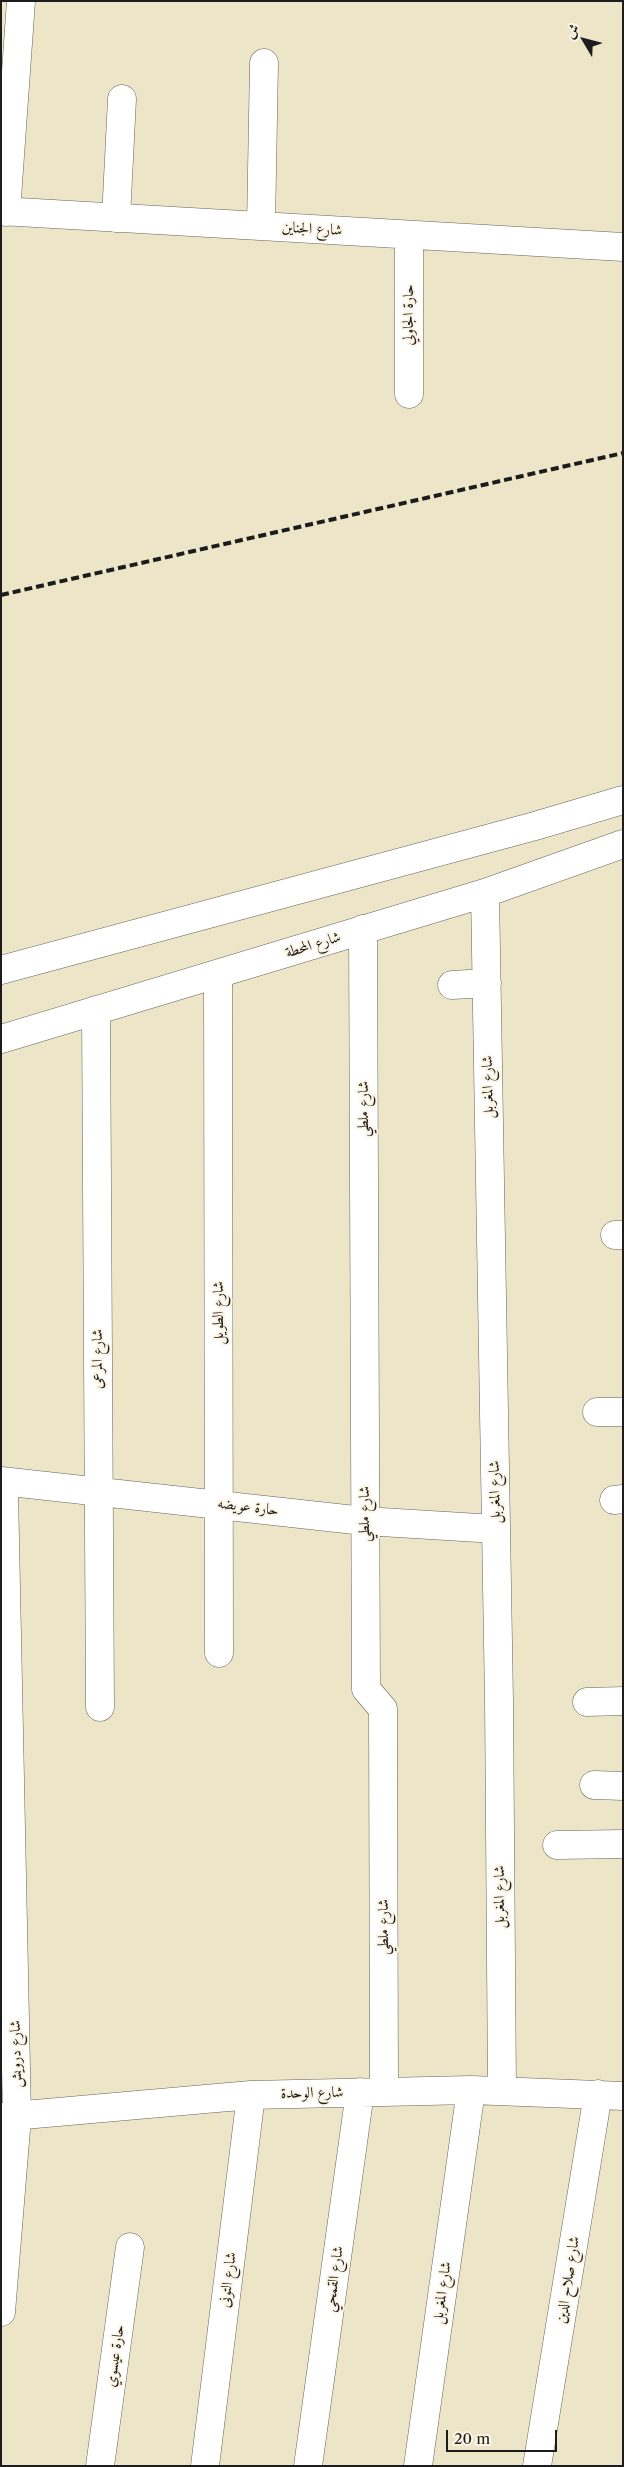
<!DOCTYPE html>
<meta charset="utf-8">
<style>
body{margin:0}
#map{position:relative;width:624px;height:2467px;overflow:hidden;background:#ece5c7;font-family:"Libre Caslon Text",Amiri,serif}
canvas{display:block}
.frame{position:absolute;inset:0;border:2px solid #1c1c1c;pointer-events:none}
.north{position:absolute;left:559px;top:15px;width:50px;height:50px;-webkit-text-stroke:4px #fcf5e5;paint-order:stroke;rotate:307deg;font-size:14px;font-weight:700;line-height:20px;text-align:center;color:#1c1c1c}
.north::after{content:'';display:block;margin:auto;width:18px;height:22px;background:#1c1c1c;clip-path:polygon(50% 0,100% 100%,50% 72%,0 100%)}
.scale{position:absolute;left:446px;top:2430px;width:111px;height:22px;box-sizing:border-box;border:2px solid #1c1c1c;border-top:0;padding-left:6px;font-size:15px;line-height:18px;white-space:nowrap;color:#1c1c1c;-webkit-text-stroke:4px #fcf5e5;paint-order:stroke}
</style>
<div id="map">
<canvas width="624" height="2467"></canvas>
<div class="frame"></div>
<div class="north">ش</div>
<div class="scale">20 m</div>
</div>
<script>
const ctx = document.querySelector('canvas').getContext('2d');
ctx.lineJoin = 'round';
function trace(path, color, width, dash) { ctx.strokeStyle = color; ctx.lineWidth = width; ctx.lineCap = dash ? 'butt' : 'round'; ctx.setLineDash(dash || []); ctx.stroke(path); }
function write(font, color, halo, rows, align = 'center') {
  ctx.font = font + ' "Libre Caslon Text",Amiri,serif'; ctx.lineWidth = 4; ctx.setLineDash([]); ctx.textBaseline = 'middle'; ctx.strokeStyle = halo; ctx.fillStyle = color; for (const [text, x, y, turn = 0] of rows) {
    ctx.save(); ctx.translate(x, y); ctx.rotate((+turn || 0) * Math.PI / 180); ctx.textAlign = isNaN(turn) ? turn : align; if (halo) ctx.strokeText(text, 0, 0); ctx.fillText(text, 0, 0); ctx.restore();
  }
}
const minor = new Path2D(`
 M 1,211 L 623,247
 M 6,212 L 21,1
 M 116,218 L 122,99
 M 261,226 L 264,63
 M 409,394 L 409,235
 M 485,893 L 499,1700 L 502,2091
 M 363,929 L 366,1689 L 383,1709 L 384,2092
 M 1,970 L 535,826 L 623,800
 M 218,974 L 219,1653
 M 452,985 L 487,983
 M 96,1010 L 100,1707
 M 1,1039 L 485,893 L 623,844
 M 615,1235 L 623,1235
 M 597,1412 L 623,1412
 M 1,1481 L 364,1521 L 496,1529
 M 1,1483 L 4,1491 L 17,2117 L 1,2312
 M 614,1500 L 623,1499
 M 587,1702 L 623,1701
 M 594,1785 L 623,1786
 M 557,1845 L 623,1844
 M 1,2117 L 251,2095 L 471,2090 L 623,2096
 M 100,2466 L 130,2247
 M 205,2466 L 251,2095
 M 308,2466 L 360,2092
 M 418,2466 L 471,2090
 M 537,2466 L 598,2094`);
trace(minor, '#656258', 29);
trace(minor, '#fff', 28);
trace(new Path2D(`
 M 1,595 L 623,453`), '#1c1c1c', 4, [8, 4]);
write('15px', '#1c1c1c', '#fcf5e5', [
 ["شارع الجناين",312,229,3],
 ["حارة الجاولي",409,315,-90],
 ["شارع المحطة",313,945,-17],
 ["شارع المغربل",488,1087,-91],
 ["شارع ملطي",364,1109,-90],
 ["شارع الطويل",219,1313,-90],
 ["شارع المرعى",98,1359,-90],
 ["شارع المغربل",495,1492,-91],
 ["حارة عويضه",248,1507,7],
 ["شارع ملطي",365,1514,-90],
 ["شارع المغربل",500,1897,-90],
 ["شارع ملطي",384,1927,-90],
 ["شارع درويش",16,2054,-91],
 ["شارع الوحدة",312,2093,-1],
 ["شارع القمحي",334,2279,-82],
 ["شارع التونى",228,2280,-83],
 ["شارع صلاح الدين",568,2280,-81],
 ["شارع المغربل",442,2293,-82],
 ["حارة عيسوي",115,2356,-82]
]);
</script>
